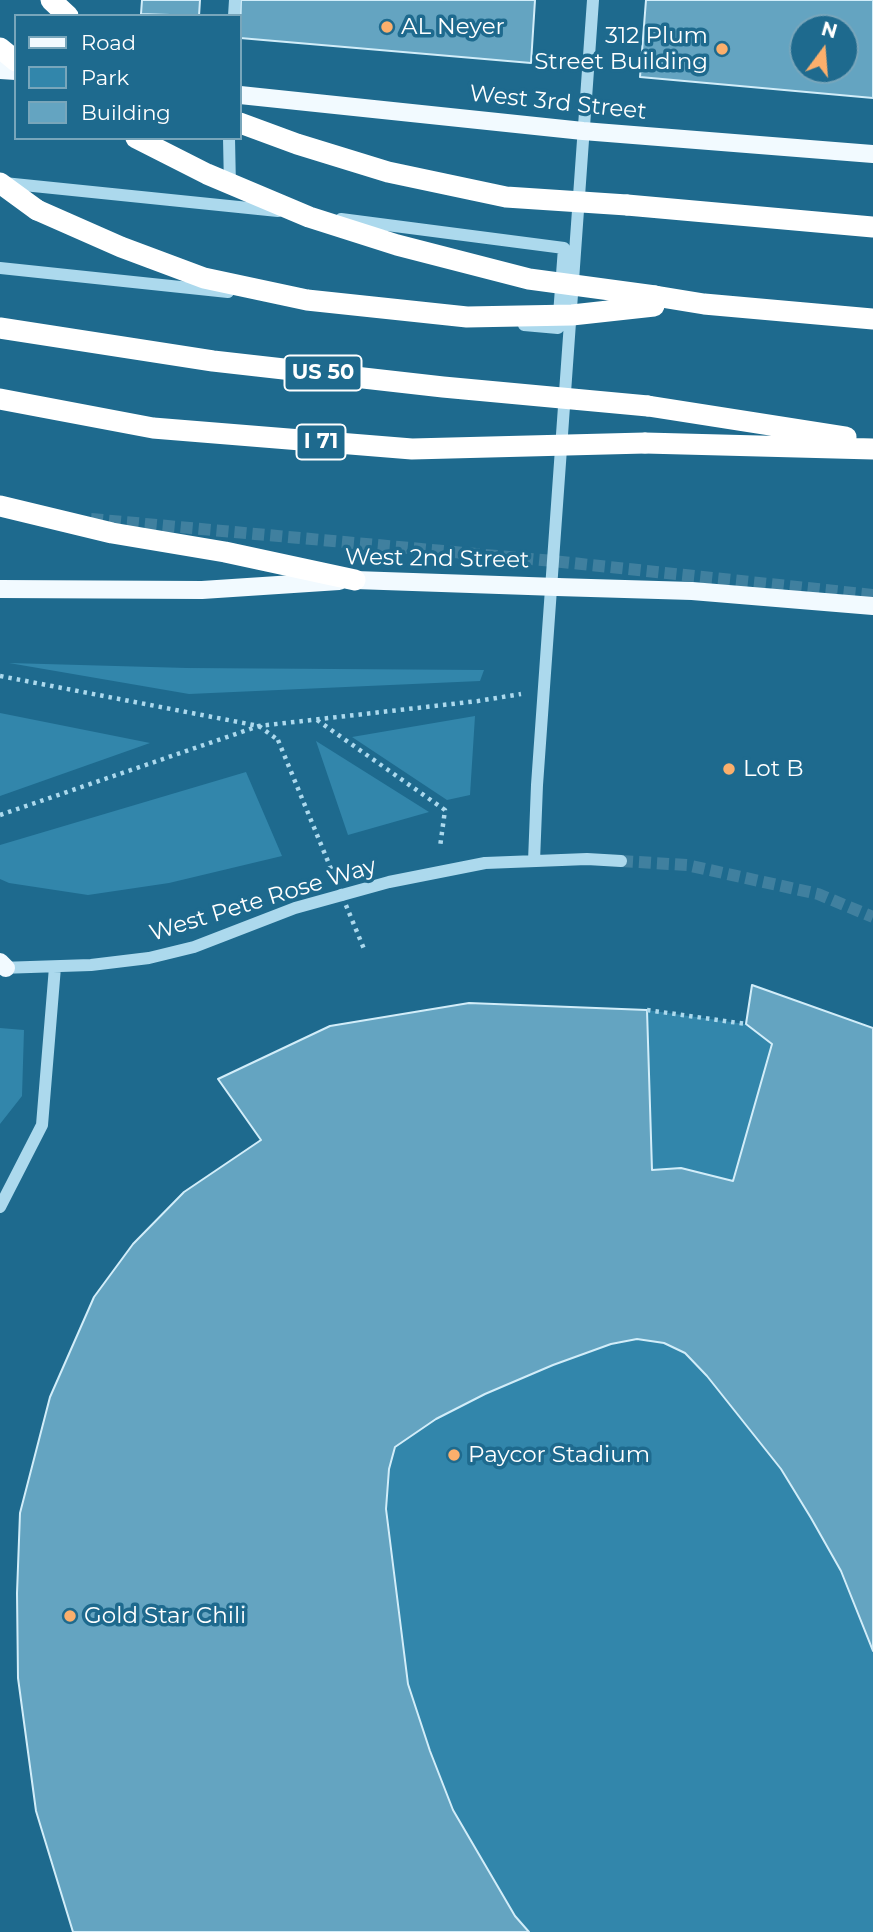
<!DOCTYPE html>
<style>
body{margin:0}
#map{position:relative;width:873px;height:1932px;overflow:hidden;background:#1e6a8e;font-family:Montserrat,sans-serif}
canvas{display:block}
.legend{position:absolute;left:14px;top:14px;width:228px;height:126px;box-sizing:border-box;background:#1e6a8e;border:2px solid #78a6bb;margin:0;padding:9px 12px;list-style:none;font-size:21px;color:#fff}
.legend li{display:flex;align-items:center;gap:14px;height:35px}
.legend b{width:35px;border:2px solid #78a6bb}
.north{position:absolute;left:789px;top:14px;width:70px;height:70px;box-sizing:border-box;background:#1e6a8e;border:2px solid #78a6bb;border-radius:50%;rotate:16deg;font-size:19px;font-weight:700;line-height:28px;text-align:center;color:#fff}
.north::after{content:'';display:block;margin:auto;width:24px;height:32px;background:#fbaf6c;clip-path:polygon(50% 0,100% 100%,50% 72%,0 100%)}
</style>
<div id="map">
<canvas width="873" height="1932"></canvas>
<ul class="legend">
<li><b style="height:9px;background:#f2faff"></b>Road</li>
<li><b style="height:19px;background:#3286ab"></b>Park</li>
<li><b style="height:19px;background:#64a4c1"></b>Building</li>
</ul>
<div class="north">N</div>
</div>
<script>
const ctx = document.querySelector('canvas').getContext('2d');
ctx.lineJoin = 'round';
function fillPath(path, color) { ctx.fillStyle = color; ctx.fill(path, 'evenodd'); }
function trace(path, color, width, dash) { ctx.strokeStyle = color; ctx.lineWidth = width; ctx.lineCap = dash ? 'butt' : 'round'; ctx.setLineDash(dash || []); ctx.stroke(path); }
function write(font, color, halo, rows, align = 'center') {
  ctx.font = font + ' Montserrat,sans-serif'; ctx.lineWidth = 7; ctx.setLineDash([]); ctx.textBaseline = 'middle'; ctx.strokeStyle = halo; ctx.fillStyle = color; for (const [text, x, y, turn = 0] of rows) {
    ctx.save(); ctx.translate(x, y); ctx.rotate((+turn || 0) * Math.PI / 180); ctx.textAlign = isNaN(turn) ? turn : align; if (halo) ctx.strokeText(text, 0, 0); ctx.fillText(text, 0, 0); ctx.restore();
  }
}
fillPath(new Path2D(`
 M 9,663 L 187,668 L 484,670 L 480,681 L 189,694 Z
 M 0,713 L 150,743 L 0,796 Z
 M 475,716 L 470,795 L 447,800 L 352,737 Z
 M 316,741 L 429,812 L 348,835 Z
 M 246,772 L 282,856 L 169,883 L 88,895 L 9,883 L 0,879 L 0,845 Z
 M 752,985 L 873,1028 L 873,1932 L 73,1932 L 36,1811 L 18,1678 L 17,1593 L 20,1513 L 50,1397 L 94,1297 L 133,1244 L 184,1192 L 261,1140 L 218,1079 L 330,1026 L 469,1003 L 647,1010 L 745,1024 Z
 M 0,1028 L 24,1030 L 22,1096 L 0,1124 Z`), '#3286ab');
const building = new Path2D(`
 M 142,0 L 200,0 L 199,16 L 141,14 Z
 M 241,0 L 535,0 L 531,63 L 240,38 Z
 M 646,0 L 873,0 L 873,98 L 640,77 ZM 803,28 L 845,28 L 845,70 L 803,70 Z
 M 752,985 L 873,1028 L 873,1651 L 841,1571 L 811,1518 L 781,1469 L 707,1376 L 685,1353 L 664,1343 L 637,1339 L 611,1344 L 553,1365 L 485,1394 L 436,1419 L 395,1447 L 389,1469 L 386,1509 L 408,1684 L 430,1751 L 453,1810 L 515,1916 L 529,1932 L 73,1932 L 36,1811 L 18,1678 L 17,1593 L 20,1513 L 50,1397 L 94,1297 L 133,1244 L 184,1192 L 261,1140 L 218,1079 L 330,1026 L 469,1003 L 647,1010 L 652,1170 L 681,1168 L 733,1181 L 772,1044 L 746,1024 Z`);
fillPath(building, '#64a4c1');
trace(building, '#d2edf9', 2);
trace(new Path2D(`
 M 91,519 L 553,561 L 873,595
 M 621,861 L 687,865 L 818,894 L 873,917`), '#40809f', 12, [12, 6]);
trace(new Path2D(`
 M 0,676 L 259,726 L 278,740
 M 317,720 L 445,810 L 440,847
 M 0,815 L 259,726 L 478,701 L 521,694
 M 647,1010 L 746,1024`), '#acd9ed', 4.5, [3.5, 5]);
trace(new Path2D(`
 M 234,16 L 235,0
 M 229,138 L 230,187
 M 4,183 L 278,211
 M 341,219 L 564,248 L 558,328 L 524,325
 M 0,268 L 228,292
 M 534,861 L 537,785 L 593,0
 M 0,968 L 91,965 L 149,958 L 194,947 L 295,908 L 389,882 L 485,863 L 587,859 L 621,861
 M 0,1207 L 42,1125 L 55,967`), '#acd9ed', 12);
trace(new Path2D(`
 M 0,70 L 16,71
 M 240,95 L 583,131 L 873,154
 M 557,587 L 692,591 L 873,606
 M 0,589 L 202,590 L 339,581
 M 0,962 L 6,968`), '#f2faff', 18);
trace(new Path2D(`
 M 51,0 L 68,16
 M 0,48 L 16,61
 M 0,183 L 37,210
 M 627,205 L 873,227
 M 655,296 L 704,304 L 873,319
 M 648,406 L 846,437
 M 645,443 L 873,449`), '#fff', 21);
trace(new Path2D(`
 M 278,740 L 364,949`), '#acd9ed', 4.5, [3.5, 5]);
trace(new Path2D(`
 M 355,580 L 557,587`), '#f2faff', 18);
trace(new Path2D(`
 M 240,123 L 297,144 L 388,172 L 506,197 L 627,205
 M 136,138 L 207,174 L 309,217 L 397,245 L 529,279 L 655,296
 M 37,210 L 121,247 L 204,278 L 307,300 L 467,317 L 572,315 L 654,306
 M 0,328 L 213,361 L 443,387 L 648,406
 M 0,399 L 153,428 L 412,449 L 645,443
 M 0,506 L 112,533 L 225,552 L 355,580`), '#fff', 21);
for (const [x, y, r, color] of [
 [387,27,7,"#fbaf6c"],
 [722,49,7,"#fbaf6c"],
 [729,769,7,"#fbaf6c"],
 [454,1455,7,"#fbaf6c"],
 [70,1616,7,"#fbaf6c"]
]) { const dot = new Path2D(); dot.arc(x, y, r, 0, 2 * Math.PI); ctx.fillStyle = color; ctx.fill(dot); trace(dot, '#1e6a8e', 2.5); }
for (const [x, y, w] of [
 [323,373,77],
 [321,442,49]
]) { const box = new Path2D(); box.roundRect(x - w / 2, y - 17.5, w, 35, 5); ctx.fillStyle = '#1e6a8e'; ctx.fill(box); trace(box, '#fff', 2); }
write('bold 21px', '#fff', null, [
 ["US 50",323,373],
 ["I 71",321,442]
]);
write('23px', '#fff', '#1e6a8e', [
 ["AL Neyer",401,27],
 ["312 Plum",708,36,"right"],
 ["Street Building",708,62,"right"],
 ["Lot B",743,769],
 ["Paycor Stadium",468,1455],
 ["Gold Star Chili",84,1616]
], 'left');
write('23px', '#fff', '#1e6a8e', [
 ["West 3rd Street",558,103,6],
 ["West 2nd Street",437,559,1],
 ["West Pete Rose Way",263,900,-17]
]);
</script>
